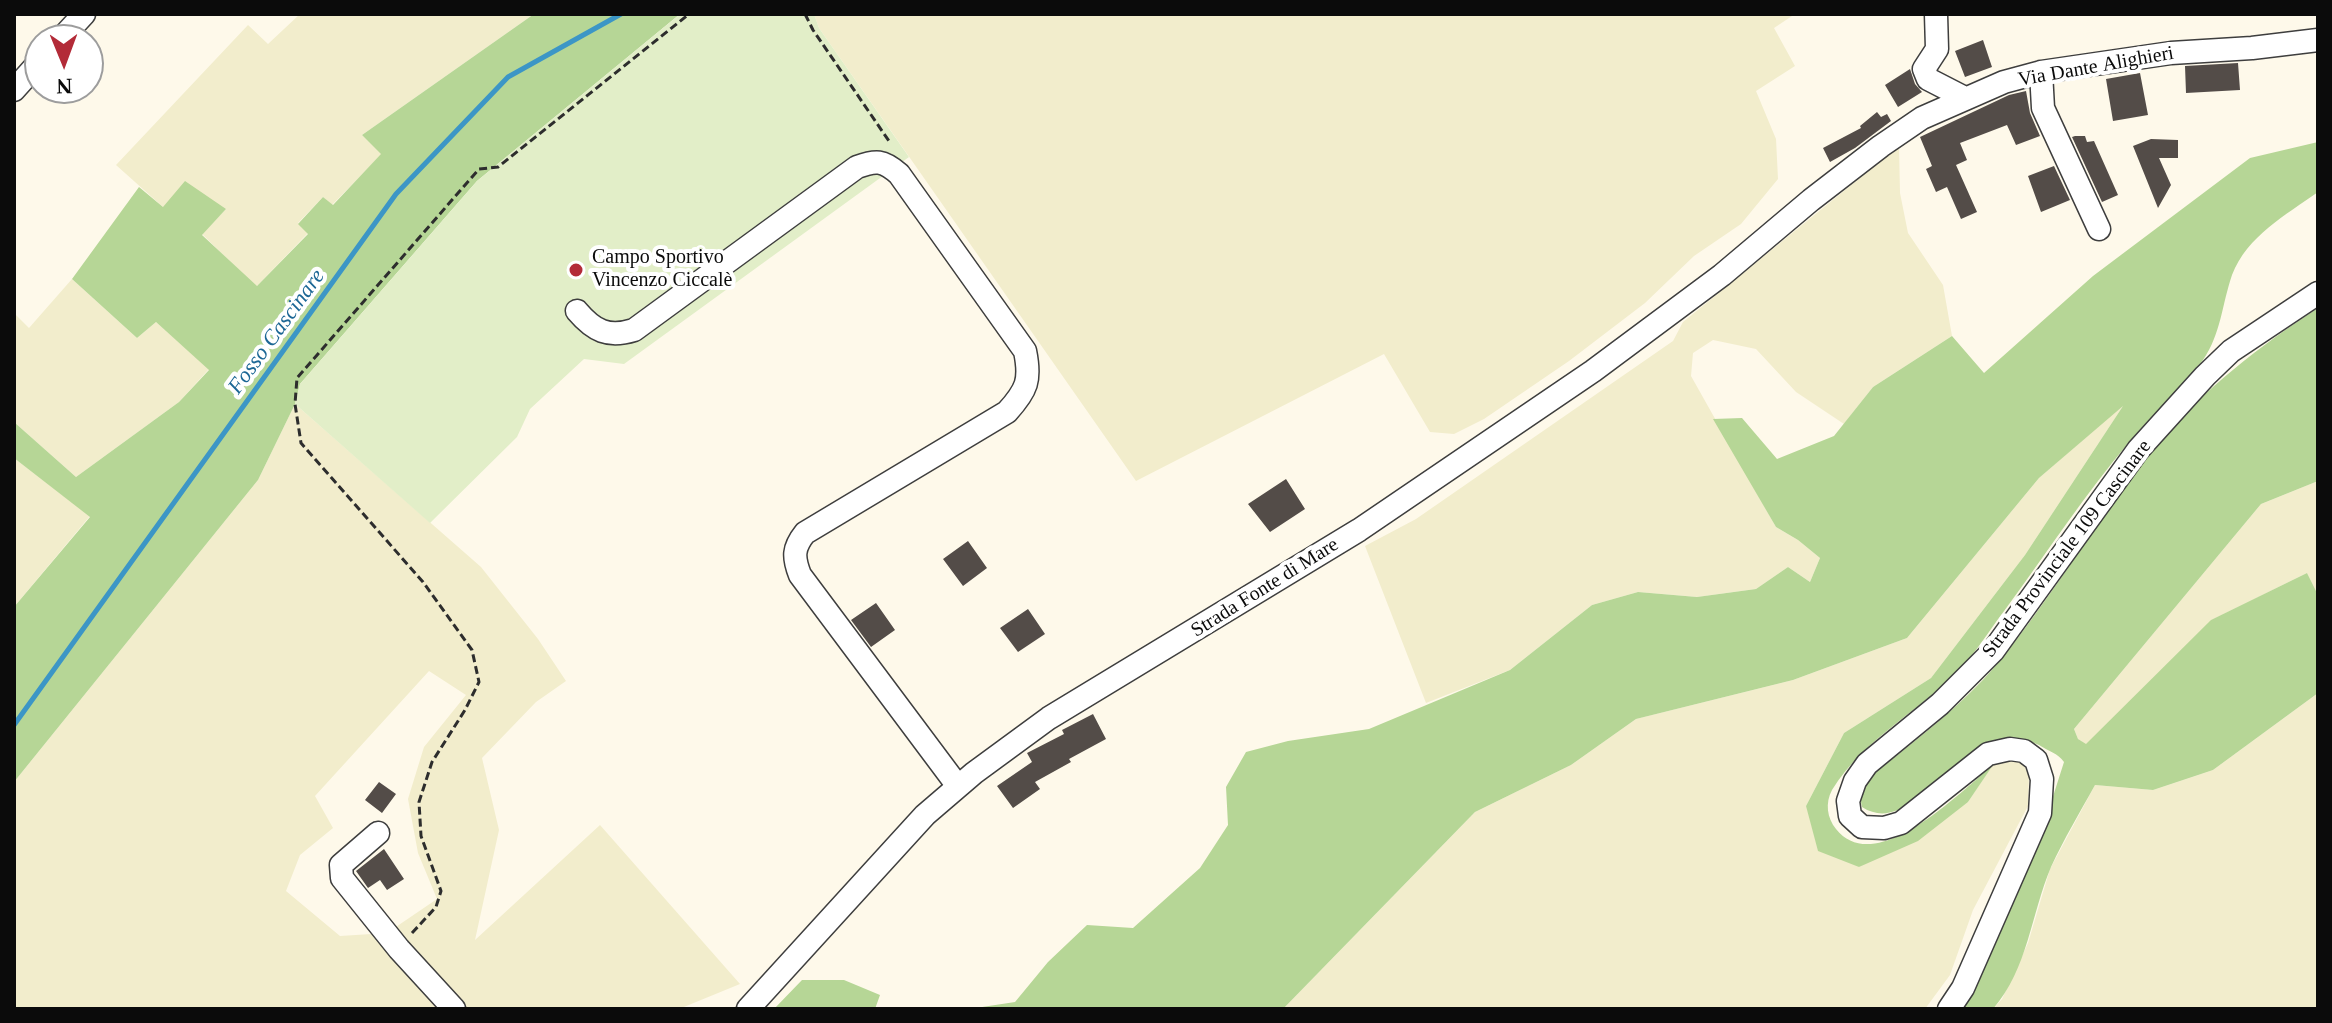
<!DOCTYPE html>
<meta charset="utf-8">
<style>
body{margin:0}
#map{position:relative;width:2332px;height:1023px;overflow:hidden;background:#fef9ea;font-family:"Times New Roman",serif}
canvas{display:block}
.frame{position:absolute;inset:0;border:16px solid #0b0b0b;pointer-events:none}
.north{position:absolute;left:24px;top:24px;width:80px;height:80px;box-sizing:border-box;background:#fff;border:2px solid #9d9d9d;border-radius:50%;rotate:179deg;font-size:22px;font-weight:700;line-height:32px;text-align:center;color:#0b0b0b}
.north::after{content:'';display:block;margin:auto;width:28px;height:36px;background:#b32b38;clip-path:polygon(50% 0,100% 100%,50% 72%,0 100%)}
</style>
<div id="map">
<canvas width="2332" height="1023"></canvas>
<div class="frame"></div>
<div class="north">N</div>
</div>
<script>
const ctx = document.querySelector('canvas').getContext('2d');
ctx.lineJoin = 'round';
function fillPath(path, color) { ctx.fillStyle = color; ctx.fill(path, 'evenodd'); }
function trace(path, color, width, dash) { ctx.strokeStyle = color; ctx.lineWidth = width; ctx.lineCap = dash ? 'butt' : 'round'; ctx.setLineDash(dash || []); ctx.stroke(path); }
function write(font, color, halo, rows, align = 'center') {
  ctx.font = font + ' "Times New Roman",serif'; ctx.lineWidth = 8; ctx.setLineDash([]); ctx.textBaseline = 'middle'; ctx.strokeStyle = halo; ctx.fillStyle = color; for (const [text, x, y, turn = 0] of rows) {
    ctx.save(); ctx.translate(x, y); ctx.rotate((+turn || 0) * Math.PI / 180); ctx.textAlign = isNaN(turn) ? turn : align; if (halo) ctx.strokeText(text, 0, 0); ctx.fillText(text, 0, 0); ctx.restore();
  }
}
fillPath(new Path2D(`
 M 300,14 L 534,14 L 362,135 L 382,154 L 332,205 L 323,197 L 298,223 L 308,233 L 256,287 L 202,234 L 226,209 L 163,207 L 116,165 L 248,25 L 268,44 Z
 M 814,14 L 1795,14 L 1774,28 L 1795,66 L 1756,91 L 1776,139 L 1778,179 L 1741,224 L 1694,256 L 1645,303 L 1569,361 L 1484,419 L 1454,434 L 1430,432 L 1384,354 L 1136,481 L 819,28 Z
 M 1899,146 L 1900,193 L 1908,233 L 1943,285 L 1952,336 L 1873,387 L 1844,424 L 1796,392 L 1756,349 L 1713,340 L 1693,353 L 1691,376 L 1776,527 L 1798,540 L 1820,558 L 1810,582 L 1788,567 L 1756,589 L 1697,597 L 1638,592 L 1592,605 L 1510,670 L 1426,703 L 1365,546 L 1416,519 L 1673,341 L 1683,322 Z
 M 72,279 L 137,338 L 156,322 L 209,369 L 179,402 L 76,477 L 14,422 L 14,313 L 29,328 Z
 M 2125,403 L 2025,555 L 1931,678 L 1844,733 L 1806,806 L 1859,867 L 1968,802 L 1993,764 L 2016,758 L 2024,766 L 2029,775 L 2028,806 L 1973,910 L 1950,975 L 1925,1009 L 1283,1009 L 1475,812 L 1571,765 L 1636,719 L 1793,680 L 1907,638 L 2039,478 Z
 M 295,404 L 481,567 L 538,639 L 566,681 L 536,702 L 482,758 L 499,830 L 475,940 L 600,825 L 740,984 L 679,1009 L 14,1009 L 14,782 L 258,480 ZM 429,671 L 466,695 L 424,747 L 408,799 L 418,853 L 437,899 L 387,933 L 340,936 L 286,891 L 300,855 L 333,828 L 315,796 Z
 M 14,458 L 90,516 L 14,607 Z
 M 2318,481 L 2318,595 L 2307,573 L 2212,620 L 2086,745 L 2078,739 L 2074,729 L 2261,504 Z
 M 2318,693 L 2318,1009 L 1993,1009 L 2002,999 L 2028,943 L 2050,869 L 2095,785 L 2153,790 L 2213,770 Z`), '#f2edcc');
fillPath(new Path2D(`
 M 534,14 L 680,14 L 477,181 L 300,384 L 295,404 L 258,480 L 14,782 L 14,607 L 90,517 L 14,458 L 14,422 L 76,477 L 179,402 L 209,370 L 156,322 L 137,338 L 72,279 L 139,187 L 163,207 L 185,181 L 226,209 L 202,235 L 257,286 L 308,234 L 298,224 L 323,197 L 333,205 L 381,154 L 362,135 Z
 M 2318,142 L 2318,192 C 2286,215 2247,236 2232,275 C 2222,304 2221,334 2203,360 C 2182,389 2153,413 2130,441 C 2086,493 2048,551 2007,607 C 1994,624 1982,643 1968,660 C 1927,708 1865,736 1832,790 C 1825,803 1827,818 1836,829 C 1876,879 1961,791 1993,765 L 1968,802 L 1918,841 L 1859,867 L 1818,851 L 1806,806 L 1844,733 L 1931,678 L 2025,555 L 2123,406 L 2039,478 L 1907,638 L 1793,680 L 1636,719 L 1571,765 L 1475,812 L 1283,1009 L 969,1009 L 1015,1002 L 1048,962 L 1087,925 L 1133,928 L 1200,868 L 1228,825 L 1226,787 L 1246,752 L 1288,741 L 1369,729 L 1510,670 L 1592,605 L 1638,592 L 1697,597 L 1756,589 L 1788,567 L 1810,582 L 1820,558 L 1798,540 L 1776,527 L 1713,419 L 1742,418 L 1777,459 L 1834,436 L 1873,387 L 1952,336 L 1984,373 L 2093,276 L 2250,158 Z
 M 2318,308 L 2318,481 L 2261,504 L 2074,729 L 2078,739 L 2086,744 L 2211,620 L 2307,573 L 2318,595 L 2318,693 L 2213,770 L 2153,790 L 2095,785 C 2080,812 2064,839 2051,867 C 2031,914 2028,969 1993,1009 L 1961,1009 L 2042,831 L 2064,762 C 2058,753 2048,751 2039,745 C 2031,741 2024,741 2015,740 C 1954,734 1913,840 1862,807 L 1859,793 L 1866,780 C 1912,743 1960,708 1998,663 C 2056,592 2102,512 2160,441 C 2205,388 2260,346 2318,308 Z
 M 802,980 L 844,980 L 880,995 L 875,1009 L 774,1009 Z`), '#b6d696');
fillPath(new Path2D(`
 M 680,14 L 814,14 L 819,28 L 909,157 L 624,364 L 584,359 L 530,409 L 517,437 L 430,523 L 295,404 L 300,384 L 477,181 Z`), '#e2eec8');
trace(new Path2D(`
 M 14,725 L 396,194 L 508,77 L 621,14`), '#3c96c6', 5);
fillPath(new Path2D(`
 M 1983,40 L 1992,67 L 1965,77 L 1955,51 Z
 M 2238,63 L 2240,90 L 2186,93 L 2185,66 Z
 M 1910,69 L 1915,84 L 1922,92 L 1898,107 L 1885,85 Z
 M 2140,73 L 2148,115 L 2113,121 L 2106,79 Z
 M 2026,91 L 2030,113 L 2040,136 L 2016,145 L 2007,125 L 1960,143 L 1967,160 L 1956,165 L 1977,212 L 1961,219 L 1947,187 L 1936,192 L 1926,169 L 1932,166 L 1920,137 L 2009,95 Z
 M 1877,112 L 1881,117 L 1887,114 L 1891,121 L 1855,148 L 1830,162 L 1823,148 L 1861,128 L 1860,126 Z
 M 2075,136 L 2085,136 L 2087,142 L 2094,141 L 2118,195 L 2102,202 L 2072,137 Z
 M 2151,139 L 2178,140 L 2178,158 L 2159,158 L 2171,185 L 2158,208 L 2133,146 Z
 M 2054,166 L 2070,200 L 2041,212 L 2028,176 Z
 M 1286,479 L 1305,509 L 1270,532 L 1248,504 Z
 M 968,541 L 987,568 L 963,586 L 943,559 Z
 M 876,603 L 895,630 L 871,647 L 851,620 Z
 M 1028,609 L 1045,634 L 1018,652 L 1000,628 Z
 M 1093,714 L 1106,739 L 1069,759 L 1071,762 L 1035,782 L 1040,789 L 1013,808 L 997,786 L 1032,762 L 1027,753 L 1064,734 L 1062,730 Z
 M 379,782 L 396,794 L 382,813 L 365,800 Z
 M 384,849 L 404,879 L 387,890 L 380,880 L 368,888 L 356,871 Z`), '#534c48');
const minor = new Path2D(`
 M 1936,14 L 1937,49 L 1924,69 L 1928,79 L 1965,98
 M 60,40 L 84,14
 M 2041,72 L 2043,108 L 2099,229
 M 14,90 L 40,61
 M 577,311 C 594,331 608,338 634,330 L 857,167 C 876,160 883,160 899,174 L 1025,351 C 1031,380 1027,390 1007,412 L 805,533 C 793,548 793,557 800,575 L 957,785
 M 378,833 L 341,865 L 342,878 L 399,949 L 454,1009
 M 748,1009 L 925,815 L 974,773 L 1049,718 L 1359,530 L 1593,371 L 1722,275 L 1811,200 L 1881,146 L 1922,118 L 2004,82 L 2041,72 L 2171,53 L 2252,48 L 2318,40
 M 1949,1009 L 1963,988 L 2040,813 L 2042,779 L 2036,760 L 2024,751 L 2010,749 L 1988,754 L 1901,823 L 1884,828 L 1862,827 L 1850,816 L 1848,801 L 1855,781 L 1867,764 L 1940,704 L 1993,651 L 2138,450 L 2205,376 L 2231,351 L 2318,293`);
trace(minor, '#3e3e3e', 25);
trace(new Path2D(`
 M 805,14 L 813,30 L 891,144
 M 412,933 L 436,907 L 441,891 L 421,836 L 419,802 L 432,762 L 465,710 L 479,682 L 472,650 L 423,582 L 301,443 L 295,404 L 297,378 L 479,169 L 498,167 L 689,14`), '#2d2d2d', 3, [8, 4]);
trace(minor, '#fff', 22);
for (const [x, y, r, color] of [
 [576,270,8,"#b32b38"]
]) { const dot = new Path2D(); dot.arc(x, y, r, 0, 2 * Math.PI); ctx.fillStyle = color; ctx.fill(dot); trace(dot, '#fff', 3); }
write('20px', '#0b0b0b', '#fff', [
 ["Via Dante Alighieri",2096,67,-10],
 ["Strada Provinciale 109 Cascinare",2067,549,-53],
 ["Strada Fonte di Mare",1265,588,-32]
]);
write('20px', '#0b0b0b', '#fff', [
 ["Campo Sportivo",592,258],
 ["Vincenzo Ciccalè",592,281]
], 'left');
write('italic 22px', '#1c6795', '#fff', [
 ["Fosso Cascinare",277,332,-54]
]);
</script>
